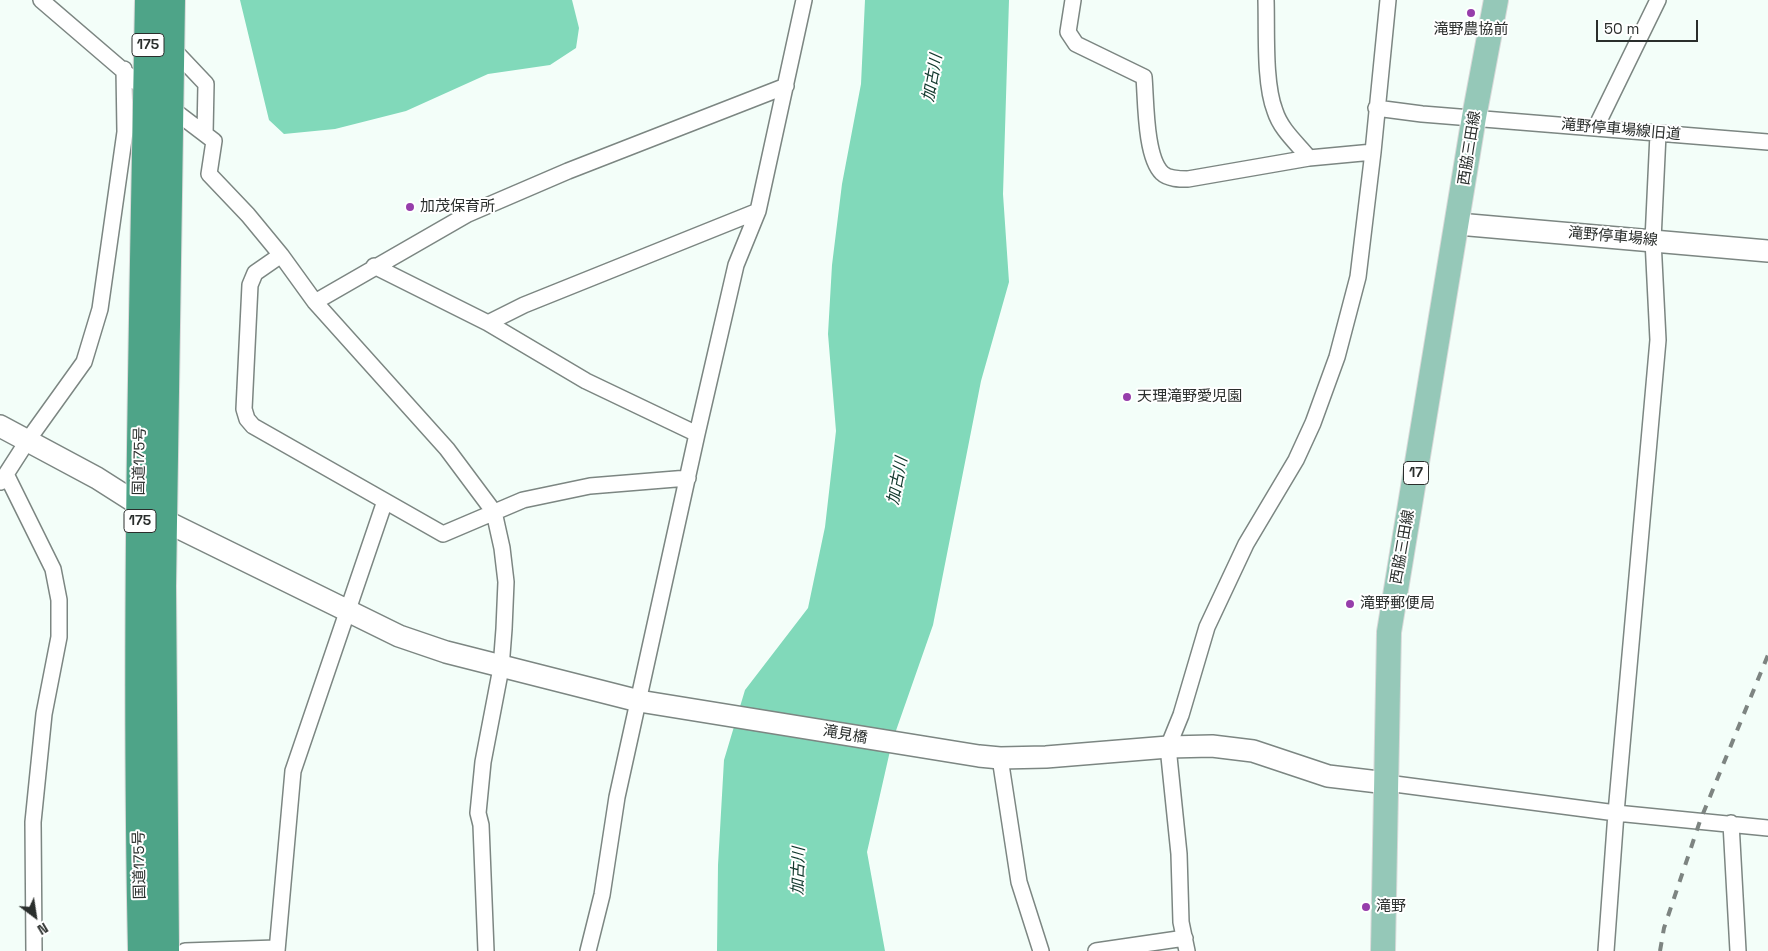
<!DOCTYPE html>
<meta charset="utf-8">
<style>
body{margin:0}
#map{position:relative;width:1768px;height:951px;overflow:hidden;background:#f3fef9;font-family:"Space Grotesk",sans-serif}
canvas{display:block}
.north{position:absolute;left:10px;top:891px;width:50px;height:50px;-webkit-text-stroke:4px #fff;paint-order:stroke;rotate:149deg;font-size:14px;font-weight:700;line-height:20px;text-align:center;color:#2a2e2c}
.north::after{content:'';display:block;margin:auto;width:18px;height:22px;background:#2a2e2c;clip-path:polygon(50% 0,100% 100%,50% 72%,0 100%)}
.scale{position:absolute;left:1596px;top:20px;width:102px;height:22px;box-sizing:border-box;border:2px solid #2a2e2c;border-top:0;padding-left:6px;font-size:15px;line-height:18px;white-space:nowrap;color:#2a2e2c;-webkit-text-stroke:4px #fff;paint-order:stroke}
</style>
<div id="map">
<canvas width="1768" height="951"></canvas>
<div class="north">N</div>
<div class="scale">50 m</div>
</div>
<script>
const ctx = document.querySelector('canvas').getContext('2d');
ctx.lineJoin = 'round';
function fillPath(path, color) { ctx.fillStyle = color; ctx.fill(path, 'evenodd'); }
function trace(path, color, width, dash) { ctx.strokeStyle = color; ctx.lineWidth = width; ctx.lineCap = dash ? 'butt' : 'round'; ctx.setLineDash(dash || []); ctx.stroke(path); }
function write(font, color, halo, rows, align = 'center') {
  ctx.font = font + ' "Space Grotesk","Noto Sans JP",sans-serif'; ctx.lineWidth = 4; ctx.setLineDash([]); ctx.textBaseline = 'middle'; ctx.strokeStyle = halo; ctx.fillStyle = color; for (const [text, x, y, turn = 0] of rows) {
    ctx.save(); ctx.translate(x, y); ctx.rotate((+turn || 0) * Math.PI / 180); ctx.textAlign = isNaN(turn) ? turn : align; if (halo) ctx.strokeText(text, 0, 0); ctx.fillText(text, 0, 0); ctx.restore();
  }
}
fillPath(new Path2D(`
 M 240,0 L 572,0 L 579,28 L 576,48 L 550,65 L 488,74 L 406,111 L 335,129 L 284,134 L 269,120 Z
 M 865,0 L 1009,0 L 1003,194 L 1009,282 L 981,381 L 933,625 L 892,742 L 867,852 L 885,951 L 717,951 L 718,865 L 724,760 L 745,690 L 808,608 L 825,527 L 836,431 L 828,334 L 832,265 L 842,184 L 861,84 Z`), '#81d9ba');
const street = new Path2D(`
 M 41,0 L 147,91
 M 1073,0 L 1068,32 L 1076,44 L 1144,77 C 1146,99 1145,157 1162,173 C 1168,179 1180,179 1188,179 L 1309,158 C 1297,143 1281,130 1275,111 C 1264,83 1267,31 1266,0
 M 171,47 L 206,84 L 205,134
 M 168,106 L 214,141 L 209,174 L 248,215 L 281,255 L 315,302 L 447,449 L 494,512 L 502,548 L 506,582 L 504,629 L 501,668 L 483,762 L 478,813 L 481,825 L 486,951
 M 1376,108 L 1422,114 L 1768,142
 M 1596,127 L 1658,0
 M 1309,158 L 1373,152
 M 281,255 L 255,273 L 250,285 L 244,409 L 247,419 L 253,426 L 443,534 L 523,500 L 590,486 L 688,478
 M 374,266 L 488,323 L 586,381 L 697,434
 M 315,302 L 468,214 L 568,171 L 786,86
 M 488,323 L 524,305 L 758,211
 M 7,476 L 53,569 L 59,600 L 59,637 L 44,714 L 33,822 L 34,951
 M 1,482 L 28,440 L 84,362 L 100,309 L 125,132 L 124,69
 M 1000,758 L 1019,882 L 1041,951
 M 1387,783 L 1616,813 L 1768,828
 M 1731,823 L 1738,951
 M 185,951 L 276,948
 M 277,951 L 293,771 L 385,501
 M 588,951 L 602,895 L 617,797 L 697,434 L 736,265 L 758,211 L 804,0
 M 1096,951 L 1185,938
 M 1187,951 L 1181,922 L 1179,854 L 1168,747 L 1181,715 L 1207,627 L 1246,544 L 1296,460 L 1313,423 L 1337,357 L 1358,277 L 1373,152 L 1388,0
 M 1606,951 L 1616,813 L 1658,340 L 1653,240 L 1658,134`);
const secondary = new Path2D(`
 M 1458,224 L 1768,251
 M 0,426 L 97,478 L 163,520 L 399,636 L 446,652 L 639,701 L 979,756 L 1000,758 L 1046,757 L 1168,747 L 1212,746 L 1253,751 L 1328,776 L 1387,783`);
const primary = new Path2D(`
 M 1383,951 L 1389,632 L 1474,117 L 1496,0`);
const highway = new Path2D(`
 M 142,951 C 135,634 143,317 149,0
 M 165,951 L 162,586 L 171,0`);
trace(street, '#7c8682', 18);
trace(secondary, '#7c8682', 24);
trace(primary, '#d9d9d9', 26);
trace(highway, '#d9d9d9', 30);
trace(street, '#fff', 15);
trace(secondary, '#fff', 21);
trace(primary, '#95c8b8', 24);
trace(highway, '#4ea488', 28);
trace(new Path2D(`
 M 1660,951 L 1664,928 L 1700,821 L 1768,655`), '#7d8481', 4, [9, 9]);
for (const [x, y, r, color] of [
 [1471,13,5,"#963eab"],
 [410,207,5,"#963eab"],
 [1127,397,5,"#963eab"],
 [1350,604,5,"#963eab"],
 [1366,907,5,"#963eab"]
]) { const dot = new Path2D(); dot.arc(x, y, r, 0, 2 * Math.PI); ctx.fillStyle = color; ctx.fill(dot); trace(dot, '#fff', 2); }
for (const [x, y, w] of [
 [148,45,32],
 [1416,473,25],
 [140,521,32]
]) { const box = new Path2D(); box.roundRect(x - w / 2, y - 11.5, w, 23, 4); ctx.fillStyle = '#fff'; ctx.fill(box); trace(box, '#2a2e2c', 1); }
write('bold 14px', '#2a2e2c', null, [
 ["175",148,45],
 ["17",1416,473],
 ["175",140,521]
]);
write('15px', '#2a2e2c', '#fff', [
 ["滝野農協前",1471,30,"center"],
 ["加茂保育所",420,207],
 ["天理滝野愛児園",1137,397],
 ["滝野郵便局",1360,604],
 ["滝野",1376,907]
], 'left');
write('15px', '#2a2e2c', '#fff', [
 ["滝野停車場線旧道",1621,130,5],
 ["西脇三田線",1470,148,-81],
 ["滝野停車場線",1613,237,5],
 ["国道175号",140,461,-89],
 ["西脇三田線",1403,547,-80],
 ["滝見橋",845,735,10],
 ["国道175号",140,865,-91]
]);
write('italic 16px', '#0f372b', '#fff', [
 ["加古川",933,78,-80],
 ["加古川",898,481,-79],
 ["加古川",799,871,-88]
]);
</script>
